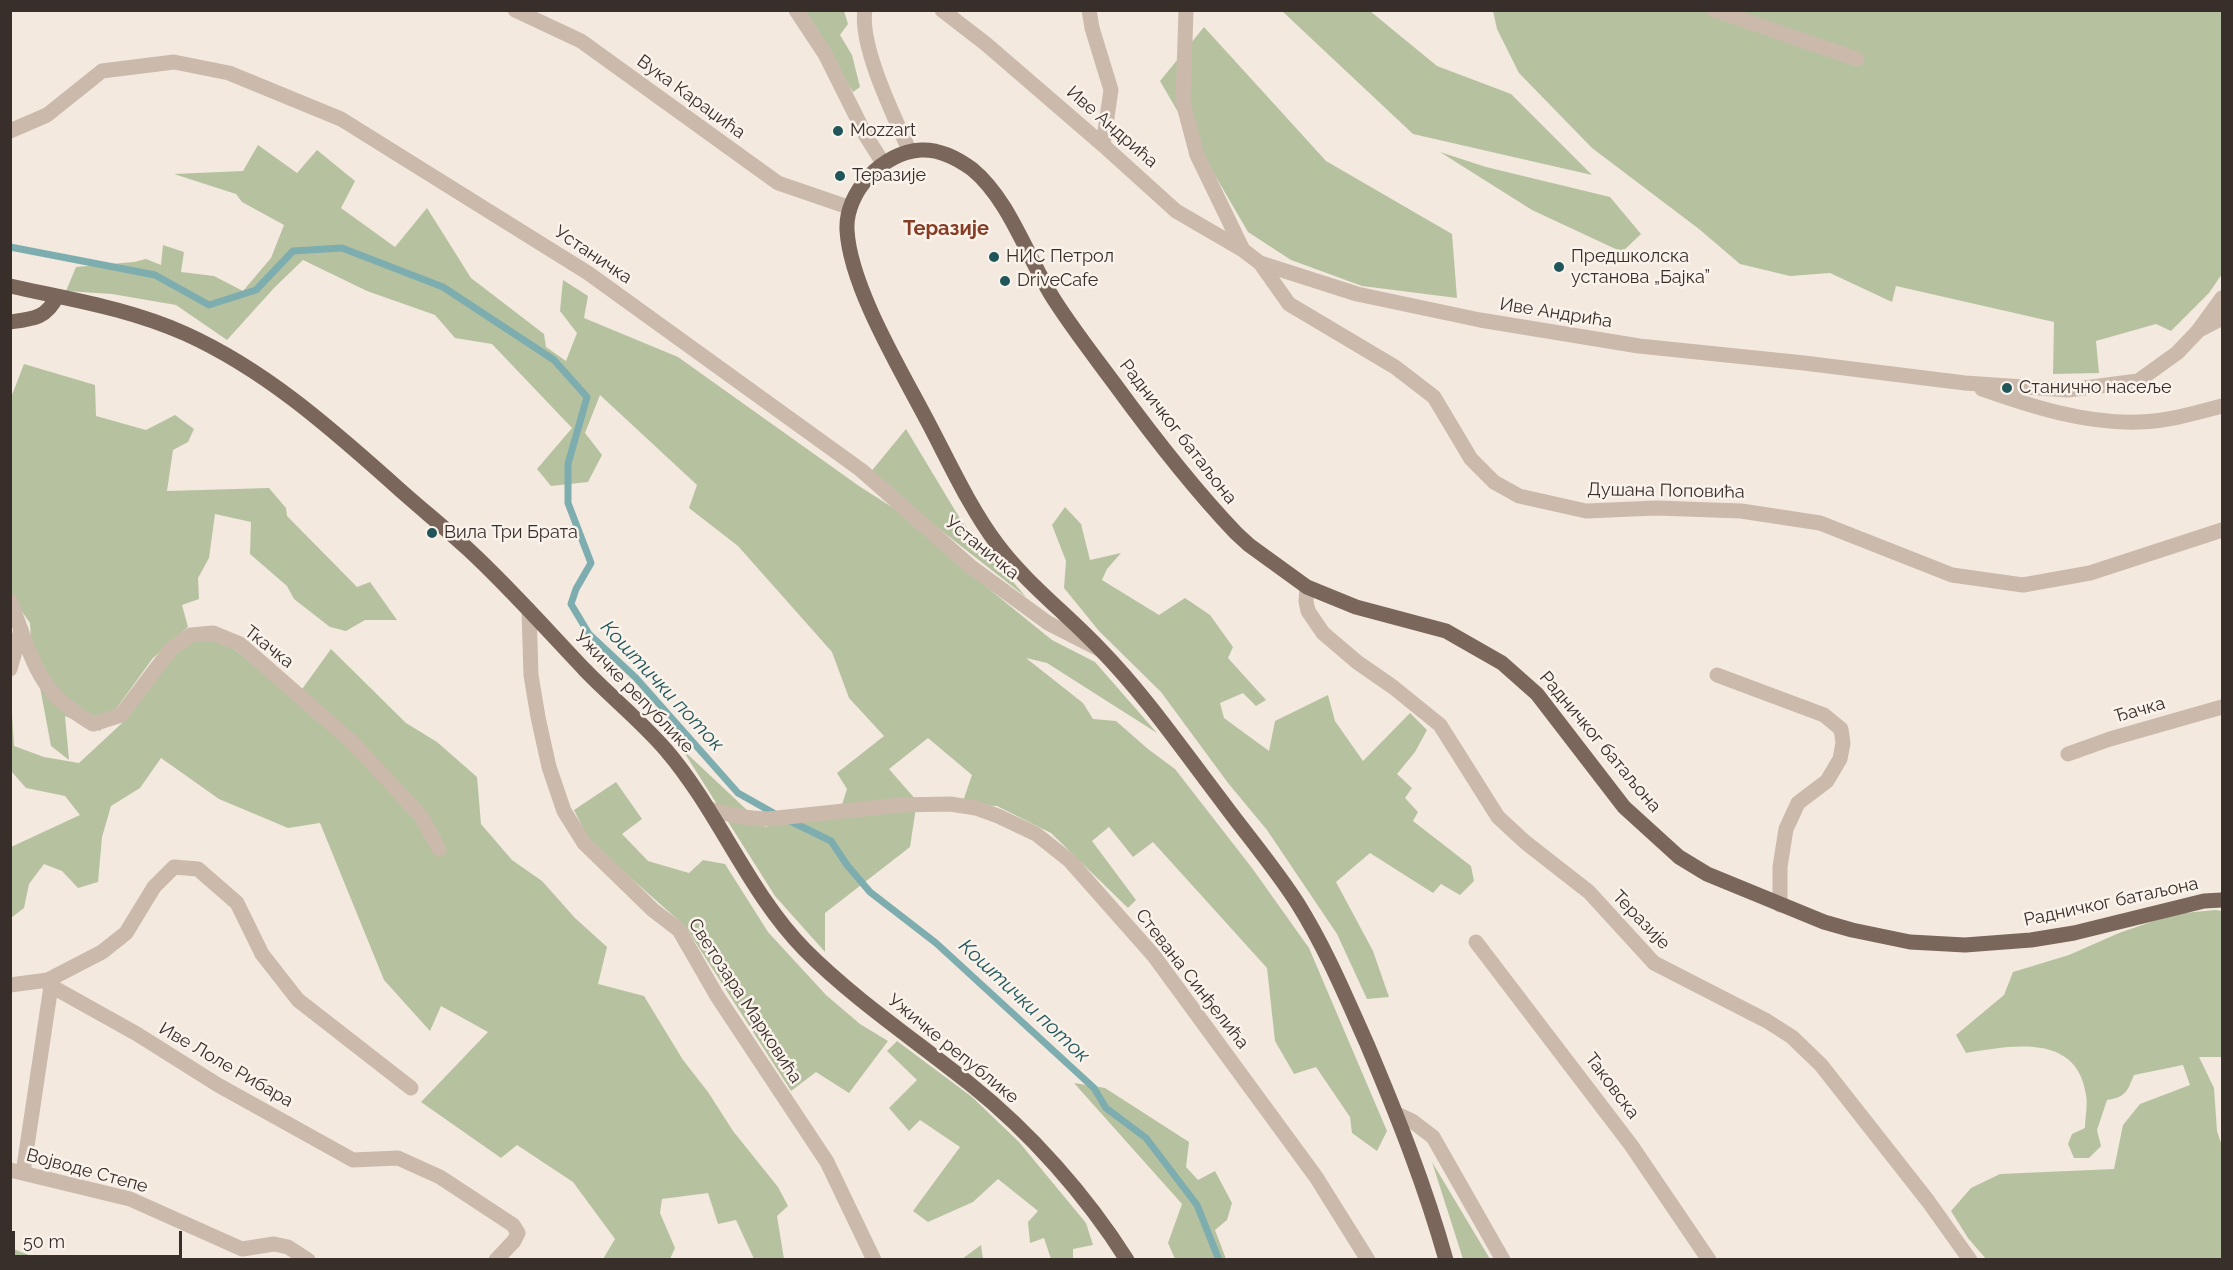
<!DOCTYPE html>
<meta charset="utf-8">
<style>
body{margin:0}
#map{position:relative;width:2233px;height:1270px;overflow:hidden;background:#f3e9df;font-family:Raleway,sans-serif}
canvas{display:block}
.frame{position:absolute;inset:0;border:12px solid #392f2a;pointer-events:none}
.scale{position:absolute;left:12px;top:1231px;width:170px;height:27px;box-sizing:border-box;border:3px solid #392f2a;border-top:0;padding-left:8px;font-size:18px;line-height:21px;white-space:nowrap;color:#392f2a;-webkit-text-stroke:4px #faf3ec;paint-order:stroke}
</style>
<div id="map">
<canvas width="2233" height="1270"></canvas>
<div class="frame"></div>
<div class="scale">50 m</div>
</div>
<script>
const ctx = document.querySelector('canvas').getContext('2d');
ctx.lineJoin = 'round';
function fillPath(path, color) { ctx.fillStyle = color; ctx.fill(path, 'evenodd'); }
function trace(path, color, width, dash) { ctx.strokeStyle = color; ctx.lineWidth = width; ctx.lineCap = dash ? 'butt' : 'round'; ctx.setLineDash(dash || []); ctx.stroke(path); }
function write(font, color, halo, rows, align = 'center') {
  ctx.font = font + ' Raleway,sans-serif'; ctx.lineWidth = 5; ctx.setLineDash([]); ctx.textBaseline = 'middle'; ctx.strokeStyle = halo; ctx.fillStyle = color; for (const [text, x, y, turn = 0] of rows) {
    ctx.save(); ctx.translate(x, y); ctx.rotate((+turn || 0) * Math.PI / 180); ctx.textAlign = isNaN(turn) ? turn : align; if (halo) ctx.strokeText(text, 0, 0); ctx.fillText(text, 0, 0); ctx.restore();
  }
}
fillPath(new Path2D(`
 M 803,11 L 844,11 L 848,24 L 840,35 L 852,55 L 860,87 L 853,92 Z
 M 1282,11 L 1370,11 L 1437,66 L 1511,94 L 1592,175 L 1413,134 Z
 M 1493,11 L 2222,11 L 2222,274 L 2209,293 L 2171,331 L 2156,324 L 2096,341 L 2099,373 L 2053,374 L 2054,322 L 1896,286 L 1892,302 L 1830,273 L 1790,276 L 1740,264 L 1699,229 L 1592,148 L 1519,73 L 1497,29 Z
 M 1204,27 L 1326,161 L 1452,234 L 1457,298 L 1362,286 L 1291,260 L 1248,232 L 1160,81 Z
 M 258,145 L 297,173 L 317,150 L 355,181 L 341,208 L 395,247 L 427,208 L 471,278 L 544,334 L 546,347 L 566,361 L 577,333 L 560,311 L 563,280 L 588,296 L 584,318 L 678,357 L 859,486 L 898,511 L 973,576 L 1052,640 L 1095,662 L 1157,733 L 1047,663 L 1026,658 L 1083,703 L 1093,719 L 1116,721 L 1148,749 L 1175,769 L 1252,868 L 1309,948 L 1387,1131 L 1377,1151 L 1352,1133 L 1350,1117 L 1316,1067 L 1294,1074 L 1275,1041 L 1267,968 L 1153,842 L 1133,857 L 1109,827 L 1092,841 L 1136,900 L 1128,908 L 1051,833 L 997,806 L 962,804 L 972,775 L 928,738 L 889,769 L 917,801 L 910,847 L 825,913 L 825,952 L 775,896 L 682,749 L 765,827 L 841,808 L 847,789 L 837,773 L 884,736 L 849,698 L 832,652 L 738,546 L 689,508 L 697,485 L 600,395 L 585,433 L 602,455 L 588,482 L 551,486 L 537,469 L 572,428 L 492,344 L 455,338 L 435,315 L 367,291 L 303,260 L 274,288 L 227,340 L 176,305 L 112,294 L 66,291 L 76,267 L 134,262 L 146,259 L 161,265 L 163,245 L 184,252 L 181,272 L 214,276 L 243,291 L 271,258 L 284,225 L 242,202 L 236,194 L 174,174 L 243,171 Z
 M 1440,152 L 1486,167 L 1610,197 L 1641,234 L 1622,252 L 1532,210 Z
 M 24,364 L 95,385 L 96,416 L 146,430 L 175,415 L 194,429 L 188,442 L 173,450 L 167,491 L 269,488 L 286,508 L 287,516 L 357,587 L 370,582 L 397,620 L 365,620 L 346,631 L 330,627 L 294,599 L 287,586 L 250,554 L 251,522 L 215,514 L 209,558 L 198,578 L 199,599 L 182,605 L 188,627 L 153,658 L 100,731 L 65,716 L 69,760 L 51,746 L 31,639 L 30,623 L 11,596 L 10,400 Z
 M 906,429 L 962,522 L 1026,597 L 869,474 Z
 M 1065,507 L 1081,524 L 1090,560 L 1121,553 L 1107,569 L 1102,580 L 1159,615 L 1185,598 L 1210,615 L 1233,647 L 1228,658 L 1266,700 L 1256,706 L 1243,693 L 1220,703 L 1224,718 L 1269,751 L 1275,721 L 1328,695 L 1335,721 L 1363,761 L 1410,713 L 1427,730 L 1415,752 L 1397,774 L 1412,788 L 1405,798 L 1418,812 L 1413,821 L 1471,866 L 1474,881 L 1460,895 L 1441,884 L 1433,893 L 1370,853 L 1336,882 L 1373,951 L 1389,997 L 1367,999 L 1337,934 L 1267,830 L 1228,783 L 1161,692 L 1099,631 L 1064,588 L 1066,561 L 1052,525 Z
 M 199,638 L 224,641 L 259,669 L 300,692 L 331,649 L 406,723 L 437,742 L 477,777 L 481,824 L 512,860 L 542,881 L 575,918 L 607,947 L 598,984 L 644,996 L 683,1060 L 708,1092 L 733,1131 L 778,1187 L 788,1206 L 777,1216 L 784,1259 L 754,1259 L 736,1220 L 718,1224 L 708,1193 L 662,1199 L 660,1213 L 675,1248 L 670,1259 L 603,1259 L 615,1239 L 573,1182 L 517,1145 L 501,1158 L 421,1102 L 488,1032 L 441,1006 L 430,1031 L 384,980 L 320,823 L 288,828 L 219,799 L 161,758 L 140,788 L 111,806 L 102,837 L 98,882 L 78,888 L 62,871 L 44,864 L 29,884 L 24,908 L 11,918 L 11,847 L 80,815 L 65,796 L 26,788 L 11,771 L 10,683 L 14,746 L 44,757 L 79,763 L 121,724 L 173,655 Z
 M 616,782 L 642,819 L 622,834 L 648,861 L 689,873 L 703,860 L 725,864 L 768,932 L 826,995 L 860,1024 L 888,1041 L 849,1093 L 816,1072 L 791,1091 L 685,926 L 590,842 L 574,810 Z
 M 2215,910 L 2222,911 L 2222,1057 L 2199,1057 L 2214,1088 L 2217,1131 L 2222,1146 L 2222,1259 L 1986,1259 L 1968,1238 L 1951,1211 L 1971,1188 L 2000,1174 L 2114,1169 L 2123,1125 L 2140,1104 L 2190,1085 L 2183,1065 L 2134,1075 C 2127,1092 2126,1097 2107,1100 L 2097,1130 L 2101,1146 L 2089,1158 L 2074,1158 L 2068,1144 L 2072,1134 L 2085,1128 C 2085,1117 2088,1105 2086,1095 C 2077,1032 2011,1046 1966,1053 L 1956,1035 L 2004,995 L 2013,972 L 2069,955 L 2119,933 L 2174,914 Z
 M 897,1041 L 972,1097 L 1019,1142 L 1086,1223 L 1093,1245 L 1073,1249 L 1073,1259 L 1051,1259 L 1044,1238 L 1030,1243 L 1028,1222 L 1038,1211 L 998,1179 L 973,1202 L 928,1222 L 913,1211 L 960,1147 L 920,1120 L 909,1131 L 889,1108 L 917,1080 L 887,1051 Z
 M 1074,1083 L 1105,1088 L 1189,1142 L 1186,1167 L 1198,1180 L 1215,1171 L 1232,1203 L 1227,1220 L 1215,1230 L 1226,1259 L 1175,1259 L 1168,1243 L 1182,1204 Z
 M 1432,1162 L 1490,1259 L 1463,1259 Z
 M 981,1245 L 983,1259 L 962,1259 Z
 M 11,1248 L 39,1259 L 11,1259 Z`), '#b6c29f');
trace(new Path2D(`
 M 10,247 L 155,275 L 209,305 L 256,290 L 293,251 L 342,248 L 443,287 L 554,360 L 587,397 L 568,464 L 568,503 L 591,563 L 576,589 L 571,604 L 589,634 L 636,678 L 738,793 L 777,815
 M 790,821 L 831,841 L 847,865 L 870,892 L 936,943 L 1094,1088 L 1106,1108 L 1146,1138 L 1197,1205 L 1219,1260`), '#7eadb0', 7);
trace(new Path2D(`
 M 515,10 L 581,41 L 778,183 L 848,207
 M 796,10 L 825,54 L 866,136 L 883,163
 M 865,10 C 859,46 895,118 910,152
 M 942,10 L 986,44 L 1103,145 L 1176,211 L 1243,250 L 1260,263 L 1357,294 L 1480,320 L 1639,346 L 1804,363 L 1965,383 L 2068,390 L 2138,381 L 2177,353 L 2198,331 L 2222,298
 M 1089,10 L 1092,28 L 1111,90 L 1103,145
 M 1186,10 L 1183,102 L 1197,155 L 1243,250
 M 1714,10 L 1857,59
 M 10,131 L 47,115 L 102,71 L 174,62 L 229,73 L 341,119 L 588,273 L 861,470 L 970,566 L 1048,623 L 1099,649
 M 1260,263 L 1289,304 L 1395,367 L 1434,397 L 1471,459 L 1494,482 L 1519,496 L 1586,511 L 1657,508 L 1741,511 L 1820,523 L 1952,575 L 2023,585 L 2090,573 L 2222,530
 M 2201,329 L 2222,318
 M 1982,389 C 2033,407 2086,424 2140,422 C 2168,421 2196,413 2222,406
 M 1307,587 L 1306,601 L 1308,611 L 1323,633 L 1357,662 L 1393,687 L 1440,725 L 1498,817 L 1525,842 L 1589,892 L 1654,963 L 1767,1021 L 1792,1037 L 1821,1065 L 1928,1201 L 1970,1260
 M 10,600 L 21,630 L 10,669
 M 529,610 L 531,675 L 538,717 L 549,767 L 564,811 L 584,843 L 653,910 L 679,930 L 717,996 L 827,1162 L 874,1260
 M 21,630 C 39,679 48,697 93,724 L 121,715 L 171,649 L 191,635 L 213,633 L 240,644 L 352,742 L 421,816 L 439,849
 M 1717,675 L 1824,715 L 1841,729 L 1843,743 L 1840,759 L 1827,781 L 1798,803 L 1786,829 L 1780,867 L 1780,905
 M 2068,754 L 2110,739 L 2222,707
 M 709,809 C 729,815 747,819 768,819 L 901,805 L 950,804 L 976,808 L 998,816 L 1036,834 L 1070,861 L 1154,956 L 1316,1177 L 1368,1260
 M 1476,942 L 1631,1145 L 1709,1260
 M 10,985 L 48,980 L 102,952 L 126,933 L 154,887 L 174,867 L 198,869 L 237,903 L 262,954 L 298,1000 L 411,1088
 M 1397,1114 L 1412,1121 L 1433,1137 L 1503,1260
 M 10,1170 L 130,1199 L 242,1249 L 274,1244 L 288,1247 L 308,1260
 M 23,1173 L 51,986 L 137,1034 L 218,1085 L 353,1160 L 398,1158 L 440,1177 L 513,1225 L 518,1233 L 514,1241 L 496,1260`), '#cbbaab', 15);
trace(new Path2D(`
 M 10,286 C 72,300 127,308 186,334 C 263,369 326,424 389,480 C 415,504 443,526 469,550 C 510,588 547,630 585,670 C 611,697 642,722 666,750 C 719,812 748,892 805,950 C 855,1000 915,1040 970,1084 C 1030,1132 1086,1195 1127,1260
 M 10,322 C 33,319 47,318 57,296
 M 1446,1260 C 1425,1185 1397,1115 1367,1044 C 1345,995 1326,949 1298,904 C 1275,868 1246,834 1221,800 C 1182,749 1145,695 1100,649 C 1067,614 1026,583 997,544 C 970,508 950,464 929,424 C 902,372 850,287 847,230 C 845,192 883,152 921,150 C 940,149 957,158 972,169 C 1010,200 1028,260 1055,301 C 1073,329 1094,356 1114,383 C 1152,435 1191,486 1236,533 L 1249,545 L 1307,587 L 1356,607 L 1446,631 L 1502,663 L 1537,694 L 1624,807 L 1679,857 L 1707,874 L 1824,922 L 1852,930 L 1910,942 L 1965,945 L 2031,940 L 2074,933 L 2204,901 L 2222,900`), '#7a665b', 15);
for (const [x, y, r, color] of [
 [838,131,6,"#20565a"],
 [840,176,6,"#20565a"],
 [994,257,6,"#20565a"],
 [1559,267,6,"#20565a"],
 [1005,281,6,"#20565a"],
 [2007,388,6,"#20565a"],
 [432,533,6,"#20565a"]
]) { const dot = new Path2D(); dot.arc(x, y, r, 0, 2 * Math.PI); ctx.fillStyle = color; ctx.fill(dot); trace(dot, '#faf3ec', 2); }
write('18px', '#392f2a', '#faf3ec', [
 ["Вука Караџића",691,97,36],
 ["Иве Андрића",1112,127,41],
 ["Устаничка",593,255,34],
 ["Иве Андрића",1556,313,9],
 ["Радничког батаљона",1178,432,52],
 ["Душана Поповића",1666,491,1],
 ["Устаничка",982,548,39],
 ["Ткачка",269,647,38],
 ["Ужичке републике",634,692,46],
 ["Ђачка",2140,710,-16],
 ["Радничког батаљона",1600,742,50],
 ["Радничког батаљона",2111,902,-12],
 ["Теразије",1641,920,46],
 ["Стевана Синђелића",1192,979,52],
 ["Светозара Марковића",745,1001,57],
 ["Ужичке републике",953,1049,39],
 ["Иве Лоле Рибара",226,1065,30],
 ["Таковска",1612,1086,53],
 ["Војводе Степе",87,1171,15]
]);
write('18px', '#392f2a', '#faf3ec', [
 ["Mozzart",850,131],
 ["Теразије",852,176],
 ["НИС Петрол",1006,257],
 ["Предшколска",1571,257],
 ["установа „Бајка”",1571,278],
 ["DriveCafe",1017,281],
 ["Станично насеље",2019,388],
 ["Вила Три Брата",444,533]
], 'left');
write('bold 20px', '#873c24', '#faf3ec', [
 ["Теразије",946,229]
]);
write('italic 20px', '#20565a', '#faf3ec', [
 ["Коштички поток",662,686,47],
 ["Коштички поток",1024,1001,43]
]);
</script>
